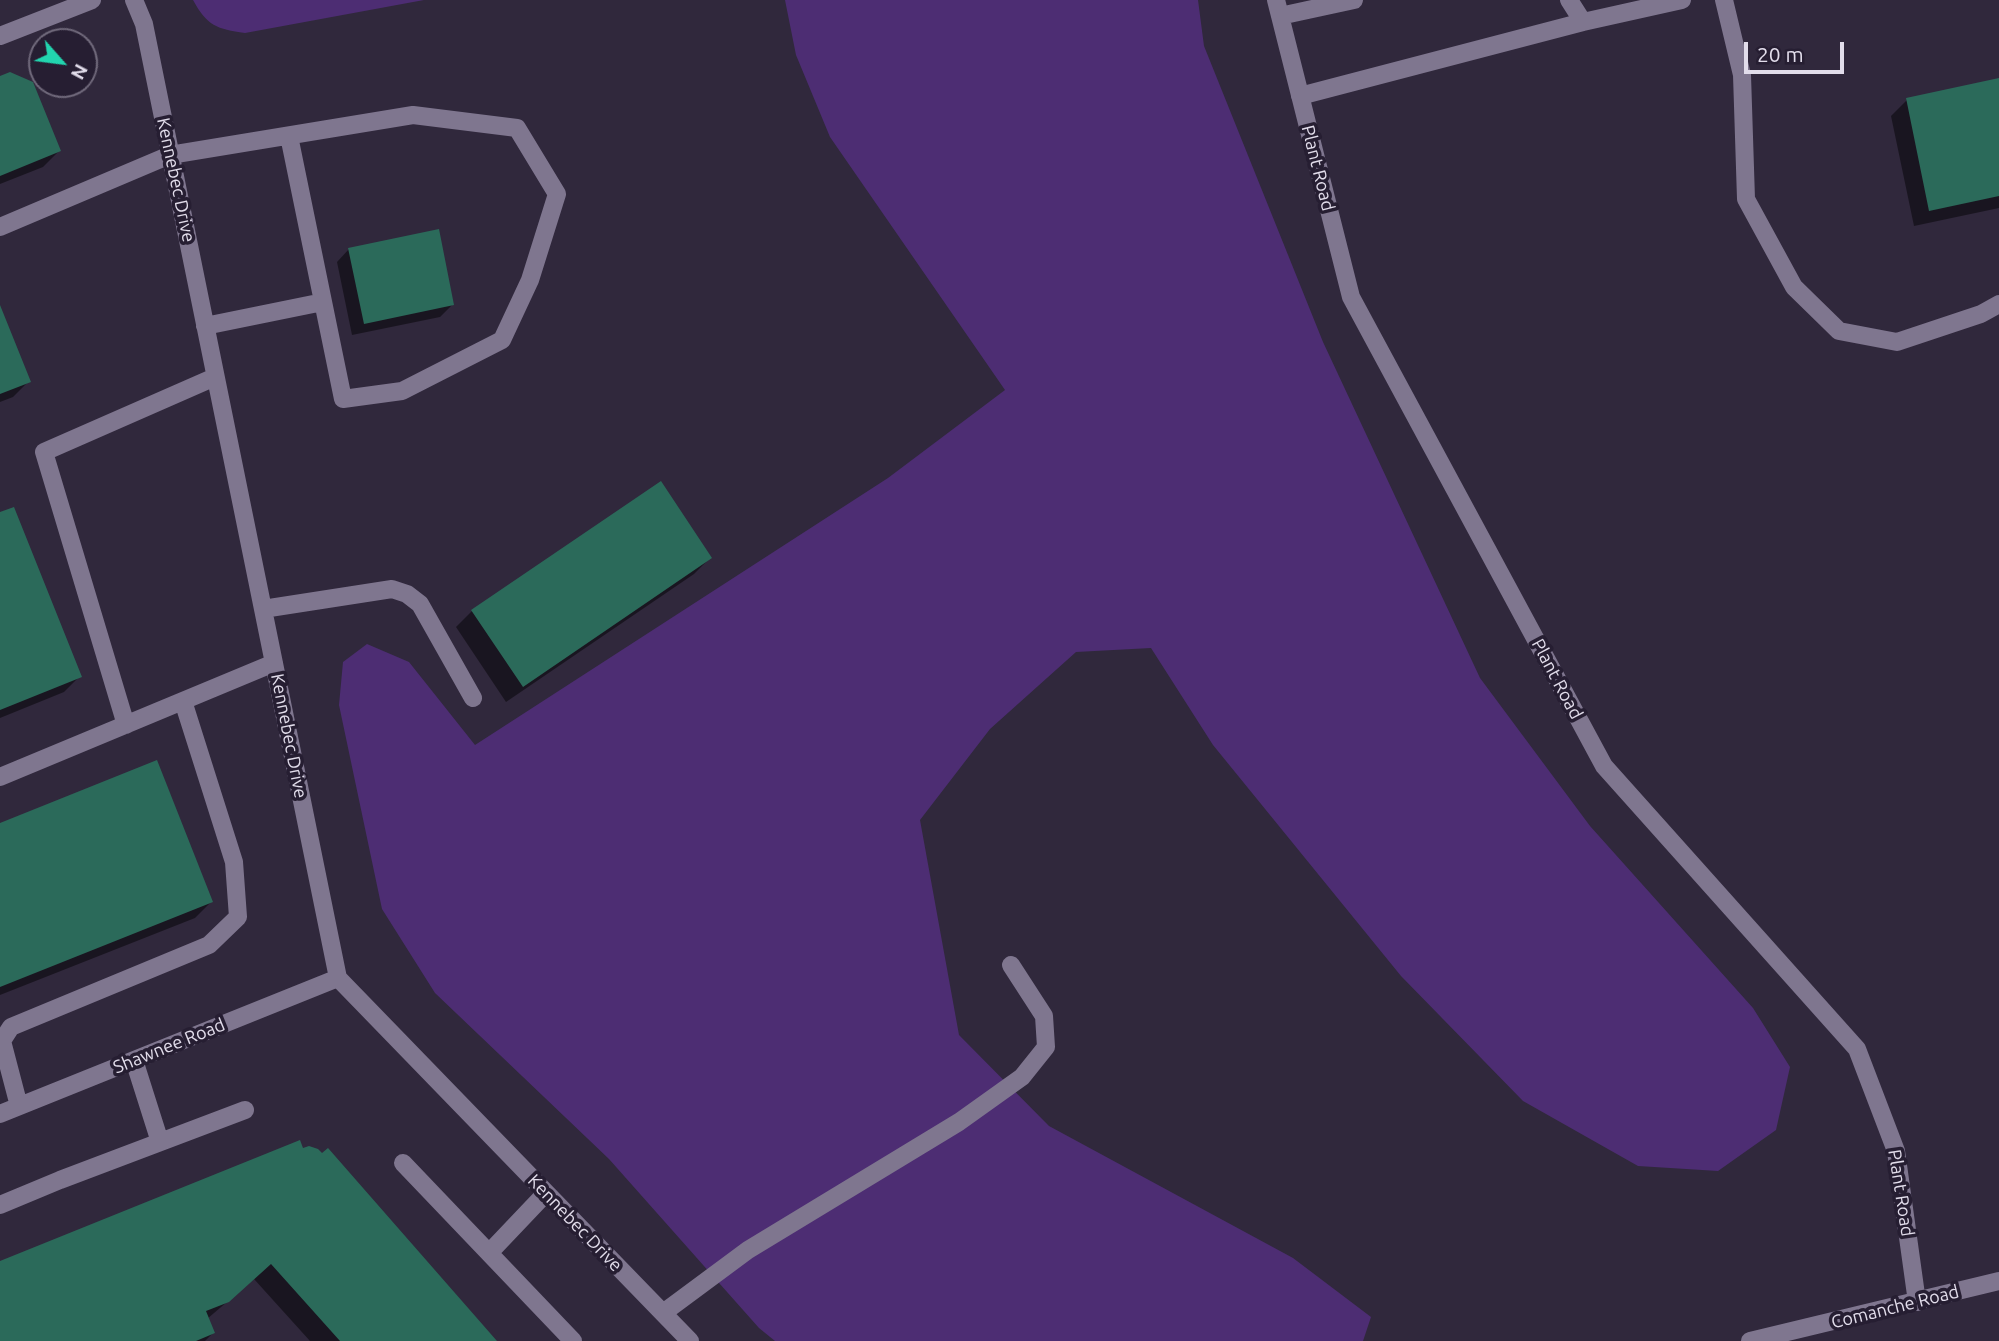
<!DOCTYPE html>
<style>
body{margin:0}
#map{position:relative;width:1999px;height:1341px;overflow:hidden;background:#30283c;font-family:Ubuntu,sans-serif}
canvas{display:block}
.north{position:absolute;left:28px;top:28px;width:70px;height:70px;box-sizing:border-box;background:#261e32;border:2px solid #716a7c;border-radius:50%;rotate:118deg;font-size:19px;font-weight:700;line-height:28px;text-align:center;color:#e2ddeb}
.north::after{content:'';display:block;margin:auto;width:24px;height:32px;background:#22d5af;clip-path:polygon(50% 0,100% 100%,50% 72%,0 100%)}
.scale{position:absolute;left:1744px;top:42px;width:100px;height:32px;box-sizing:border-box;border:4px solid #e2ddeb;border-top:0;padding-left:9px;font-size:21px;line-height:24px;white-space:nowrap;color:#e2ddeb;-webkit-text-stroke:5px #261e32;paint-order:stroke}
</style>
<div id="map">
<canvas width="1999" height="1341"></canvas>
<div class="north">N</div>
<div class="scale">20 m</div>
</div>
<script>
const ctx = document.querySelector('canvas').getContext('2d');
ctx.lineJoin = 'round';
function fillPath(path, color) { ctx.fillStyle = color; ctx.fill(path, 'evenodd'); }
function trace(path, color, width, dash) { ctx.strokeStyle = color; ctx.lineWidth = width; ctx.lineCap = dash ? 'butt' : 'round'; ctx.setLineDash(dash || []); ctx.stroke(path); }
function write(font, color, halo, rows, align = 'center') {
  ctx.font = font + ' Ubuntu,sans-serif'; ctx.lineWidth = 7; ctx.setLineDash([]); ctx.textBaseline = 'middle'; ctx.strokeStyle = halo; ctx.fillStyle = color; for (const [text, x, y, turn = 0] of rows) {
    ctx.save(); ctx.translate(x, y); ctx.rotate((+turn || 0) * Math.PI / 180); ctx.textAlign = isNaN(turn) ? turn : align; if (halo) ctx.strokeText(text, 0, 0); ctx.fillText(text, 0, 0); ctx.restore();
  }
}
fillPath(new Path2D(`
 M 193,0 L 424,0 L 245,33 C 217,29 207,26 193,0 Z
 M 785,0 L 1198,0 L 1204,46 L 1323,342 L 1480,678 L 1590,826 L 1753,1008 L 1790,1067 L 1776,1130 L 1718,1171 L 1638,1166 L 1523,1101 L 1401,976 L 1213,745 L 1151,648 L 1076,652 L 990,729 L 920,820 L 959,1035 L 1049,1126 L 1293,1258 L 1371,1317 L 1363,1341 L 775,1341 L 759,1328 L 609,1159 L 435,993 L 382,909 L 339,705 L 343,662 L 367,644 L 409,662 L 475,745 L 888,478 L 1005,390 L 830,137 L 796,55 Z`), '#4d2d73');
fillPath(new Path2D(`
 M 0,78 L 59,151 L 43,167 L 0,184 Z
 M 1999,80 L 1999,208 L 1914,226 L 1891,116 L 1907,100 Z
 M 349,249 L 452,305 L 440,317 L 352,335 L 337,262 Z
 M 0,309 L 29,381 L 13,397 L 0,402 Z
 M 660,484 L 710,558 L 694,574 L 506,702 L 456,627 L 472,611 Z
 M 0,514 L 80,676 L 64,692 L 0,718 Z
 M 0,825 L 211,902 L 195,918 L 0,995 Z
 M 302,1151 L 495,1341 L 310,1341 L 254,1279 L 207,1319 L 213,1333 L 205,1341 L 0,1341 L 0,1263 Z`), '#0007');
fillPath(new Path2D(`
 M 10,72 L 33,82 L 61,151 L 0,176 L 0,76 Z
 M 1999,78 L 1999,196 L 1929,211 L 1906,98 Z
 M 439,229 L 454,305 L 364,324 L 348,248 Z
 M 0,305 L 31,382 L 0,394 Z
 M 661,481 L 712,558 L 523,687 L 471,610 Z
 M 14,507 L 82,677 L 0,710 L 0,512 Z
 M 157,760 L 213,902 L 0,987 L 0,823 Z
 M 300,1140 L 303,1148 L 309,1146 L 318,1149 L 322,1153 L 328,1148 L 497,1341 L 340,1341 L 271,1264 L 229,1302 L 206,1311 L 215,1333 L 196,1341 L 0,1341 L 0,1261 Z`), '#2b6a5a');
trace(new Path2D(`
 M 134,0 L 144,24 L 338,978 L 690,1341
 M 1276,0 L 1351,297 L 1604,766 L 1857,1049 L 1896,1151 L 1917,1302
 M 1569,0 L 1583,22
 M 1724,0 L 1742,75 L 1746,199 L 1794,287 L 1839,331 L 1897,342 L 1981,314 L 1999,304
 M 1280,16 L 1354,0
 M 0,36 L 92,0
 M 1300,96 L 1583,22 L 1682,0
 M 0,227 L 170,155 L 413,115 L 517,128 L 557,194 L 530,280 L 502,340 L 402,391 L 343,399 L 289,136
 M 205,326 L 323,302
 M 263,609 L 392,589 L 407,594 L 420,604 L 473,698
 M 126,725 L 44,452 L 215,377
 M 0,777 L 274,663
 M 134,1060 L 160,1142
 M 19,1106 L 2,1041 L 11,1027 L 209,945 L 238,917 L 234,862 L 183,701
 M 0,1114 L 338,978
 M 403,1163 L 573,1341
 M 0,1205 L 60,1180 L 245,1110
 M 489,1253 L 546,1193
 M 663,1313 L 748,1250 L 959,1122 L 1022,1077 L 1046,1047 L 1044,1016 L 1011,965
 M 1750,1341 L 1999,1281`), '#7f768f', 18);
write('18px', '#e2ddeb', '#261e32', [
 ["Plant Road",1318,168,76],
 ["Kennebec Drive",176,180,78],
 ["Plant Road",1557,679,62],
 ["Kennebec Drive",289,736,79],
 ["Shawnee Road",169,1046,-22],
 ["Plant Road",1901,1193,81],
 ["Kennebec Drive",575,1223,46],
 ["Comanche Road",1895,1307,-14]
]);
</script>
